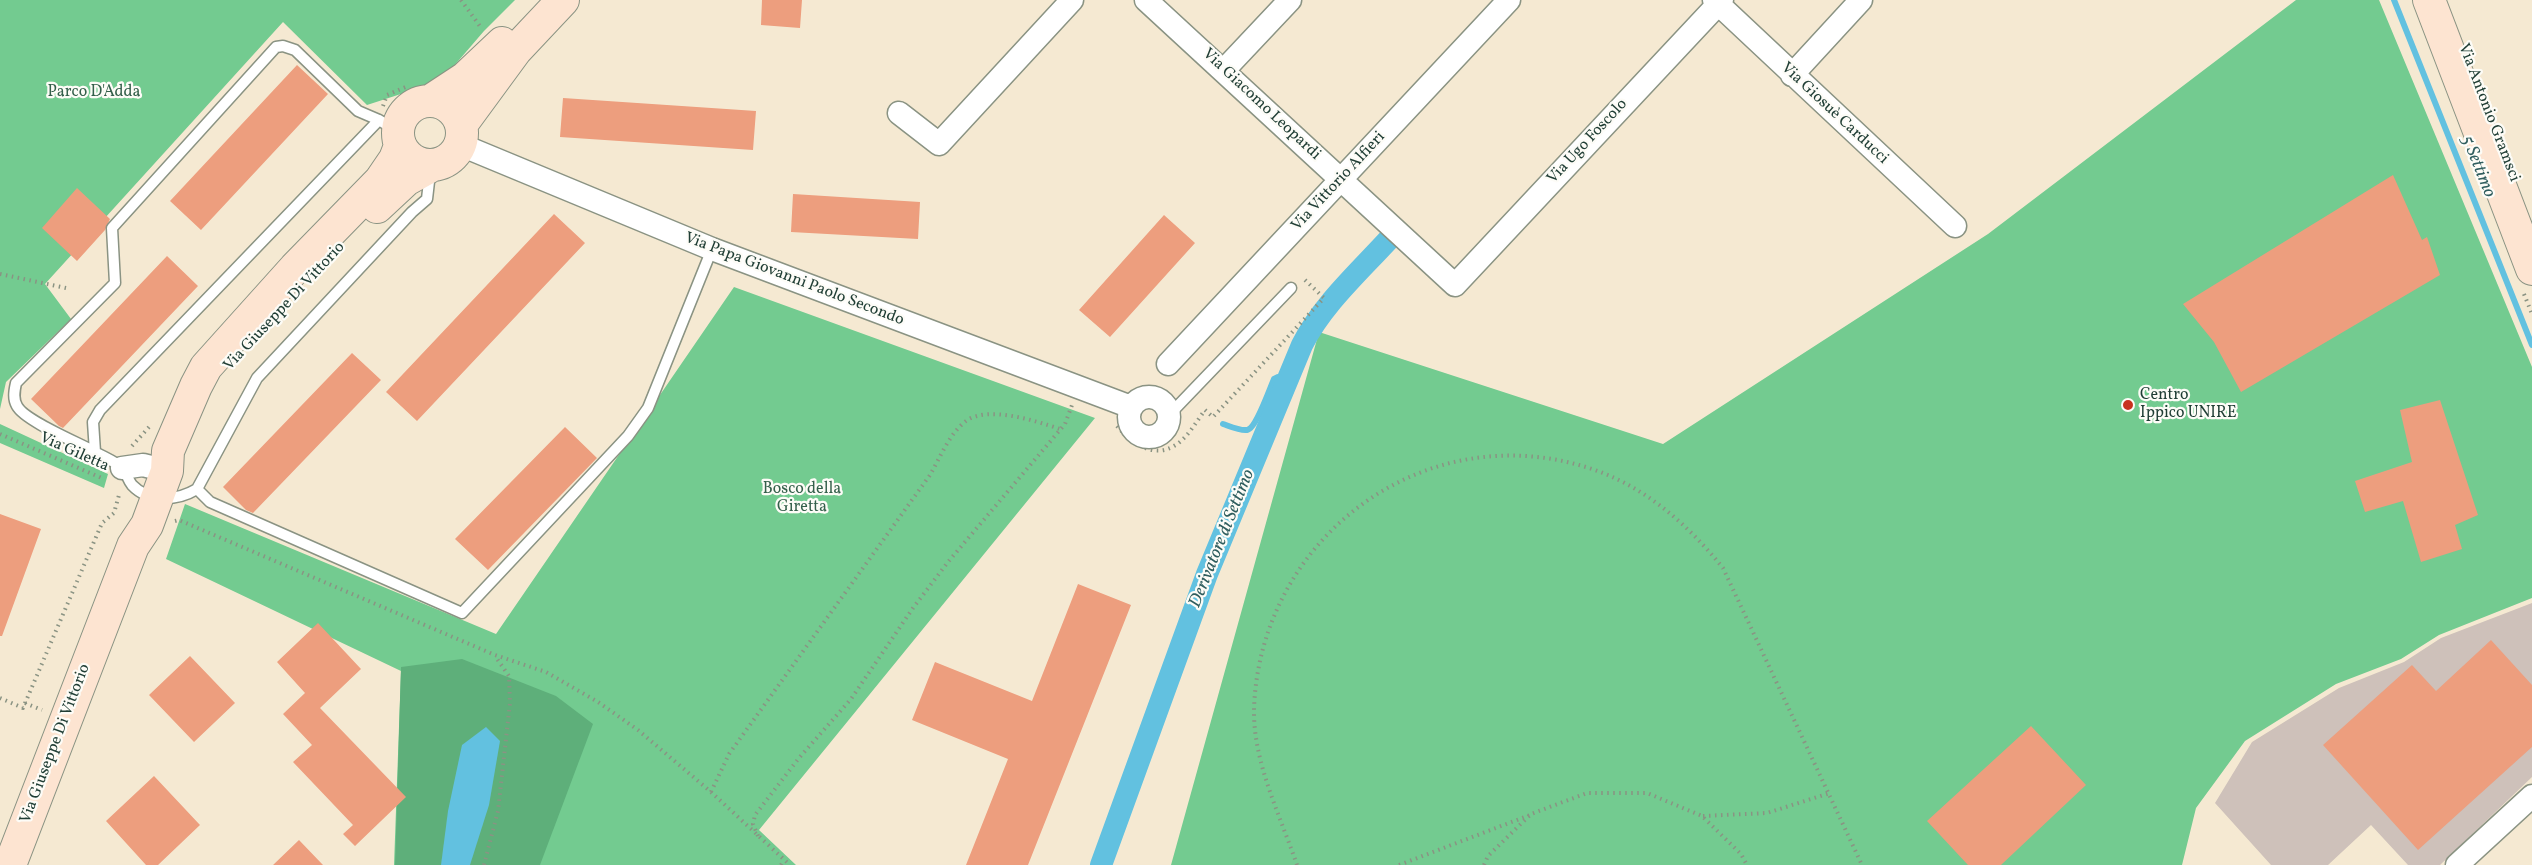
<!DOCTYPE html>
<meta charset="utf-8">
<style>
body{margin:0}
canvas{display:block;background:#f5e9d2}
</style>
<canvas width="2532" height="865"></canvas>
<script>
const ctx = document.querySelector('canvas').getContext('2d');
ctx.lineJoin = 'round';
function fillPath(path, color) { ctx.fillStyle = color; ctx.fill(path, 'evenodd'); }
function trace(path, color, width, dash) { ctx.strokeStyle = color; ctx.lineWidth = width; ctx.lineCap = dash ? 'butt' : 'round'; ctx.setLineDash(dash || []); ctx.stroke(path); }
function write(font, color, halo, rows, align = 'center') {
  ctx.font = font + ' Vollkorn,serif'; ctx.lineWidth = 4.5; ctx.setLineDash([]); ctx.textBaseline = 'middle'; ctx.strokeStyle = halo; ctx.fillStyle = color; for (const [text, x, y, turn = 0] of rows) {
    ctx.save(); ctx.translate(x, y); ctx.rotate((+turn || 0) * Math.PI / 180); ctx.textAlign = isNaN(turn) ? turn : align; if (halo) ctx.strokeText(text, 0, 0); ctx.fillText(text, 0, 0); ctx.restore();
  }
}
fillPath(new Path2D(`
 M 2532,603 L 2532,777 L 2440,865 L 2408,865 L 2371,825 L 2328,865 L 2271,865 L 2215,803 L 2252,742 L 2339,688 L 2404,662 L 2441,638 Z`), '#cec1ba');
fillPath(new Path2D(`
 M 0,0 L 515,0 L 484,31 L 441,81 L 367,105 L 283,22 L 45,284 L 71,319 L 6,382 L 0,409 Z
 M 2296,0 L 2379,0 L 2532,367 L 2532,598 L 2439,635 L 2401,659 L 2336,684 L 2245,741 L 2196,808 L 2182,865 L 1171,865 L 1319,332 L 1663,444 L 1988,234 Z
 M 734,287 L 1095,418 L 759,830 L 796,865 L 394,865 L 401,671 L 166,559 L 185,504 L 496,634 Z
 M 0,424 L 108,474 L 104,488 L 0,443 Z`), '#73cb90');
fillPath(new Path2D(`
 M 462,659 L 556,696 L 593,724 L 540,865 L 395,865 L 401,667 Z`), '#5eaf7a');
fillPath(new Path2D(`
 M 486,727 L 500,741 L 489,805 L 470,865 L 441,865 L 448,811 L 462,745 Z`), '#62c1e0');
trace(new Path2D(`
 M 2394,0 L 2532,345
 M 1223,424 C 1229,426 1240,431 1247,430 C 1256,429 1270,388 1274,379 L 1278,377 L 1287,379`), '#62c1e0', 6);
trace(new Path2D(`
 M 1101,865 L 1207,574 L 1302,345 C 1323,304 1359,272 1390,238`), '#62c1e0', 22);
fillPath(new Path2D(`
 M 762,0 L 802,0 L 800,28 L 761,25 Z
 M 297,65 L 328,94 L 201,230 L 170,201 Z
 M 563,98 L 756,111 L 753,150 L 560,137 Z
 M 2393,175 L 2422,240 L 2427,237 L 2440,275 L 2241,392 L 2214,342 L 2183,304 Z
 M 77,188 L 110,219 L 105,230 L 77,261 L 42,228 Z
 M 793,194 L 920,202 L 918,239 L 791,232 Z
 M 554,214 L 585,243 L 417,421 L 386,392 Z
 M 1164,215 L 1195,243 L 1110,337 L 1079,310 Z
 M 167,256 L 198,286 L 63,428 L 59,426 L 31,399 Z
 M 352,353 L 381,380 L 253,513 L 246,510 L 223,487 Z
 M 2440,400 L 2478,515 L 2455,525 L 2462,549 L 2421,562 L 2403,501 L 2365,512 L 2355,481 L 2412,462 L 2400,410 Z
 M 565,427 L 597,458 L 488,570 L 455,539 Z
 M 0,514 L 41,529 L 2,636 L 0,636 Z
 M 1078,584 L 1131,605 L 1028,865 L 966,865 L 1008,759 L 912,720 L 935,662 L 1032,701 Z
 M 318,623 L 361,669 L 320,708 L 406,797 L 355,846 L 343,834 L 353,825 L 293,762 L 312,745 L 283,714 L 305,693 L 277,662 Z
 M 2491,640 L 2532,685 L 2532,747 L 2418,850 L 2323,745 L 2412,665 L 2436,691 Z
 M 190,656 L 235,703 L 194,742 L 149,695 Z
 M 2031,726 L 2086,785 L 2001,865 L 1968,865 L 1927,821 Z
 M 154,776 L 200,825 L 158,865 L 146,865 L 106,821 Z
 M 299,840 L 323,865 L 273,865 Z`), '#ed9e7e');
const lane = new Path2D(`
 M 399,122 L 387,125 L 379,120 L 100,410 L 93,422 L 95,452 C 103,457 117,462 123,469 C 127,474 128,480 132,485 C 149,503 177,501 197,489 L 257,378 L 412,212 L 427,199 L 430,173
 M 1170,414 L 1291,288
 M 95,452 C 79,443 25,421 17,406 C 13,399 14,392 16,383 L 115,283 L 112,228 L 276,47 L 283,46 L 295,50 L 358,111 L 379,120
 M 197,489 L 210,502 L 462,613 L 628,436 L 648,408 L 712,249`);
const street = new Path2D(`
 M 1146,0 L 1455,285 L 1722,0
 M 1714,0 L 1955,226
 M 1224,70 L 1290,0
 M 1792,75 L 1861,0
 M 899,113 L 939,144 L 1072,0
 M 461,145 L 712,249 L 1131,407
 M 1168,364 L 1509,0
 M1129 417a20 20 0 1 1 40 0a20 20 0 1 1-40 0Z
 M 122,468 L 143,465 L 167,471
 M 2457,865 L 2532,796`);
const secondary = new Path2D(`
 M 2429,0 L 2532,269
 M398 133a32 32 0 1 1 64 0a32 32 0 1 1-64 0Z
 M 430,101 L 465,78 L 502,43
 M 461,125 L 516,50 L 563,0
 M 377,207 L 406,180 L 431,166
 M 10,865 L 133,546 L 147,525 L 167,471 L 168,451 L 196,386 L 206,367 L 295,268 L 380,181 L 395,159 L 400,146`);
trace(lane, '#8a9383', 13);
trace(street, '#8a9383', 25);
trace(secondary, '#8a9383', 34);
trace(new Path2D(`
 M 461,0 L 482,29
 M 383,106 L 387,95 L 408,86
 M 0,274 L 66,288
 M 2524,294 L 2532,314
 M 1117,426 C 1130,442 1153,459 1174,446 C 1187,439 1196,422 1205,410 L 1213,417 L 1324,298 L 1305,280
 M 0,434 L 104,479
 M 132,446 L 149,427
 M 175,521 L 179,520 L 495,655 L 546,672 L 598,702 L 638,730 L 711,792 L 790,865
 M 0,698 L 23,708 L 102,523 L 114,513 L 119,495
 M 25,703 L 42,710
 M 711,792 L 729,754 L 930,475 C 940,458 949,434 966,421 C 988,405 1036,421 1060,429
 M 1703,816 L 1767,813 L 1830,793
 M 758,836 L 753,824 L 755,815 L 799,758 L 851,699 L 913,608 L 948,562 L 1065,424 L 1072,405
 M 484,865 L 498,811 L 510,703 L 509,676 L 495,656
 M 781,865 L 784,860
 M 1297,865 C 1280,815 1253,762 1254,709 C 1260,536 1428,412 1595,470 C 1648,489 1688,525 1723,568 L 1862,865
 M 1399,865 L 1530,815
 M 1484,865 L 1488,856 L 1531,814 L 1587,793 L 1647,793 L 1702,816 L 1741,854 L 1747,865`), '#8a9383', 4, [1.5, 4.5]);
trace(lane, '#fff', 10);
trace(street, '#fff', 22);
trace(secondary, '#fde4d1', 32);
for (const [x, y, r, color] of [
 [2128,405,6,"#c8321e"]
]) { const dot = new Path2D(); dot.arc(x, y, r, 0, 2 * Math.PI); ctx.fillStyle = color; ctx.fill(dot); trace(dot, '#fdfcf7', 2); }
write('16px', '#34604b', '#fdfcf7', [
 ["Parco D'Adda",94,93],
 ["Bosco della",802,490],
 ["Giretta",802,508]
]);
write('16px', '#1f3d34', '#fdfcf7', [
 ["Via Giacomo Leopardi",1261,105,43],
 ["Via Antonio Gramsci",2488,113,69],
 ["Via Giosuè Carducci",1834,114,43],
 ["Via Ugo Foscolo",1588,142,-47],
 ["Via Vittorio Alfieri",1339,182,-47],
 ["Via Papa Giovanni Paolo Secondo",794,280,21],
 ["Via Giuseppe Di Vittorio",285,307,-47],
 ["Via Giletta",74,453,24],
 ["Via Giuseppe Di Vittorio",56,744,-69]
]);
write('16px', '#1f3d34', '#fdfcf7', [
 ["Centro",2140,396],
 ["Ippico UNIRE",2140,414]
], 'left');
write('italic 18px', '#305e5f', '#fdfcf7', [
 ["5 Settimo",2477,167,68],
 ["Derivatore di Settimo",1223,539,-68]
]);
</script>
